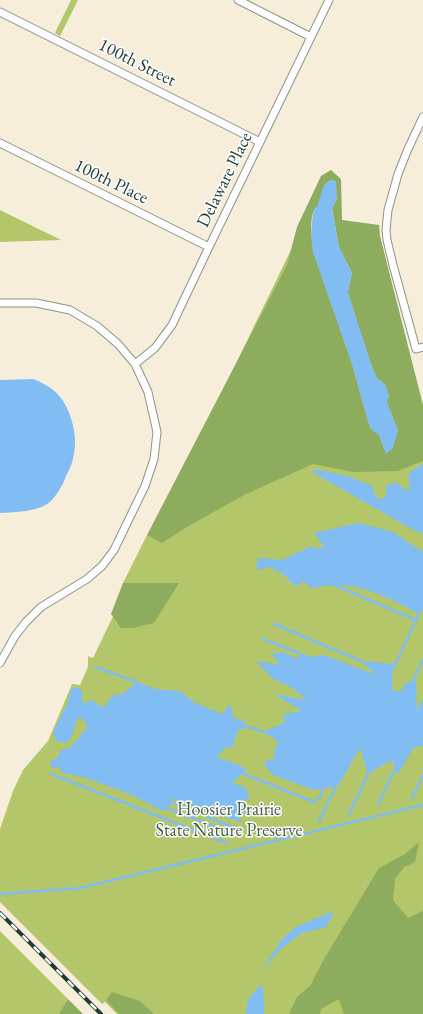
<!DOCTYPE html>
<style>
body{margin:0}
canvas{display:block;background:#f6eddb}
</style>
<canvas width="423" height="1014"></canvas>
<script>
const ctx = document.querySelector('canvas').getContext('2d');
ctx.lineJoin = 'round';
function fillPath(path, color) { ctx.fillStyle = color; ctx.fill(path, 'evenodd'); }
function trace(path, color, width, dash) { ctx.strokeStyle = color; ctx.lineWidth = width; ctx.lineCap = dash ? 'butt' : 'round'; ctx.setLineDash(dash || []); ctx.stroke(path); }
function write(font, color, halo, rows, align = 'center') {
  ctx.font = font + ' "EB Garamond",serif'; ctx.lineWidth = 3; ctx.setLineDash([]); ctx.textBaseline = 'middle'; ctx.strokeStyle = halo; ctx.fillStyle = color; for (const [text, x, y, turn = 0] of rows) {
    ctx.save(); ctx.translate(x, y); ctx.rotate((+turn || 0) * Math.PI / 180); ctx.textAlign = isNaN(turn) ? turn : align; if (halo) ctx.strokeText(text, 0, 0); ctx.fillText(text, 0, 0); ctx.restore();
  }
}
fillPath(new Path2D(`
 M 71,0 L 78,0 L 60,36 L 55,33 Z
 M 0,210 L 61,240 L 0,242 Z
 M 304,223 L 423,413 L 423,1014 L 117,1014 L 105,1002 L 102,1004 L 0,902 L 0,829 L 13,791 L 23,770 L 48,741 L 72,684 L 80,685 L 88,667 L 88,656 L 93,658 L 129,583 L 123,583 L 147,535 L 152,537 Z
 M 0,931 L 68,999 L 66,1002 L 78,1014 L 0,1014 Z`), '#b3c76a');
fillPath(new Path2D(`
 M 331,170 L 341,179 L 342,220 L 379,225 L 380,236 L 423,405 L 423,461 L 398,471 L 353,472 L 313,464 L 244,495 L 187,527 L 162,543 L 147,535 L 287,265 L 297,227 L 321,176 ZM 337,198 L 332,208 L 339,248 L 352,273 L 347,292 L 371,364 L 377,378 L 385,384 L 389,396 L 387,402 L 398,430 L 386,454 L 379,435 L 370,428 L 361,397 L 352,364 L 313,252 C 312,242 308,212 317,207 C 323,203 331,201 337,198 Z
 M 123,583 L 179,583 L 154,623 L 133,628 L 121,628 L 111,614 Z
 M 419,842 L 415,862 L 404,867 L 395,879 L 393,900 L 408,918 L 423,911 L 423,1014 L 344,1014 L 339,999 L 321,1009 L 320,1014 L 289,1014 L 297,997 L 310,986 L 324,959 L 379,868 L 405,854 Z
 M 112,992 L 140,1001 L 154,1014 L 119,1014 L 106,1000 Z
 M 68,999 L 83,1014 L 59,1014 Z`), '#8eac5e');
fillPath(new Path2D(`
 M 330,180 L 336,181 L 337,198 L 332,209 L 339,247 L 352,273 L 348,292 L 371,364 L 377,378 L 385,384 L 389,396 L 387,402 L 398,431 L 393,448 L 386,454 L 379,435 L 370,428 L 361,397 L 352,364 L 313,252 L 311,236 L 313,211 L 317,207 L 324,185 Z
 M 33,379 C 44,383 54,389 61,398 C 71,412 78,436 74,453 C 73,461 70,469 66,476 C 63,485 57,495 50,502 C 38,512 15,512 0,513 L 0,380 Z
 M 423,464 L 423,534 L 408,527 L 312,472 L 314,469 L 348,476 L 372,486 L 375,495 L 380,500 L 386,496 L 386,485 L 397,483 L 409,492 L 409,473 L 421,465 Z
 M 358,523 L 393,532 L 423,552 L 423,611 L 419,614 C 394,600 363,584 334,585 C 327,585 319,587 312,588 L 302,580 L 301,585 L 293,585 L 286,576 L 270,567 L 256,570 L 258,558 L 282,560 L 312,546 L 316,549 L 324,546 L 314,533 Z
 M 283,652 L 298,659 L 299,653 L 313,657 L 324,655 L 376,675 L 361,661 L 393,664 L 392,690 L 401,692 L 404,684 L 416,680 L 417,710 L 423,699 L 423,745 L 413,749 L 398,774 L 391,760 L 368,774 L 360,748 L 338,786 L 314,790 L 273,775 L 264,765 L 266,761 L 274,759 L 274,751 L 278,741 L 263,732 L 285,722 L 283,714 L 302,711 L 274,694 L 307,700 L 291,687 L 273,679 L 256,661 L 281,665 L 271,654 Z
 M 137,682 L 155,689 L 180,691 L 195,703 L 222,714 L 230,704 L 234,718 L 242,720 L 249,727 L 238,730 L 232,748 L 226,747 L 217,757 L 236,764 L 247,769 L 232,783 L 245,787 L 250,798 L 244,800 L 248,806 L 244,814 L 237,815 L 243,823 L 171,798 L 170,806 L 163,811 L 130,794 L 83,777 L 63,773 L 58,767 L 52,768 L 50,762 L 57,758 L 61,750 L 71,747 L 88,726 L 81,717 L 77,719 L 71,738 L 66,743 L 56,741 L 53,732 L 68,702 L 71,689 L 77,687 L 82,691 L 82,701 L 86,703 L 92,700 L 101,707 L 105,706 L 112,696 L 124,693 Z
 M 334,911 L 326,927 L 302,933 L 282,948 L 262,970 L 282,939 L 296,927 Z
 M 262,983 L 264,1003 L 264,1014 L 246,1014 L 248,999 Z`), '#81bdf3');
trace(new Path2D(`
 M 334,585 L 416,620
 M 274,624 L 361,661
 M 263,639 L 299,653
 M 95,667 L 137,682
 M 393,669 L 419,614
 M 413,681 L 423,660
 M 249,727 L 263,732
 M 242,773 L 314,802 L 321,796 L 323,788
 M 51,774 L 227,843
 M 412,798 L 423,775
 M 170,801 L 242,831
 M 378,804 L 395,769
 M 167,808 L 233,834
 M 349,814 L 368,774
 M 319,821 L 336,786
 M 0,894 L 80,888 L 423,805`), '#81bdf3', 2.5);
const street = new Path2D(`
 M 238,0 L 311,37
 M 0,12 L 260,142
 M 423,117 L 408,149 L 398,174 L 388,210 L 386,230 L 387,240 L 393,265 L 416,349 L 423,347
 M 0,143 L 209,247
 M 0,303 L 36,303 L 70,310 L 97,326 L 118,344 L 135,364 L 148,392 L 157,432 L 154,459 L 145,486 L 114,550 L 102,566 L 87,579 L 41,607 L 26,622 L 15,636 L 0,663
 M 135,364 L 155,348 L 172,325 L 209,247 L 329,0`);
trace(street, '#8a9588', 9);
trace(street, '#fff', 7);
const rail = new Path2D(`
 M 0,913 L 101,1014`);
trace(rail, '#1f3d34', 4);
trace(rail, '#fff', 2.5, [8]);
write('18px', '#1f3d34', '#fff', [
 ["100th Street",137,63,27],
 ["Delaware Place",225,180,-64],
 ["100th Place",111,182,26]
]);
write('18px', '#446042', '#fff', [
 ["Hoosier Prairie",229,810],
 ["State Nature Preserve",229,831]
]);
</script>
